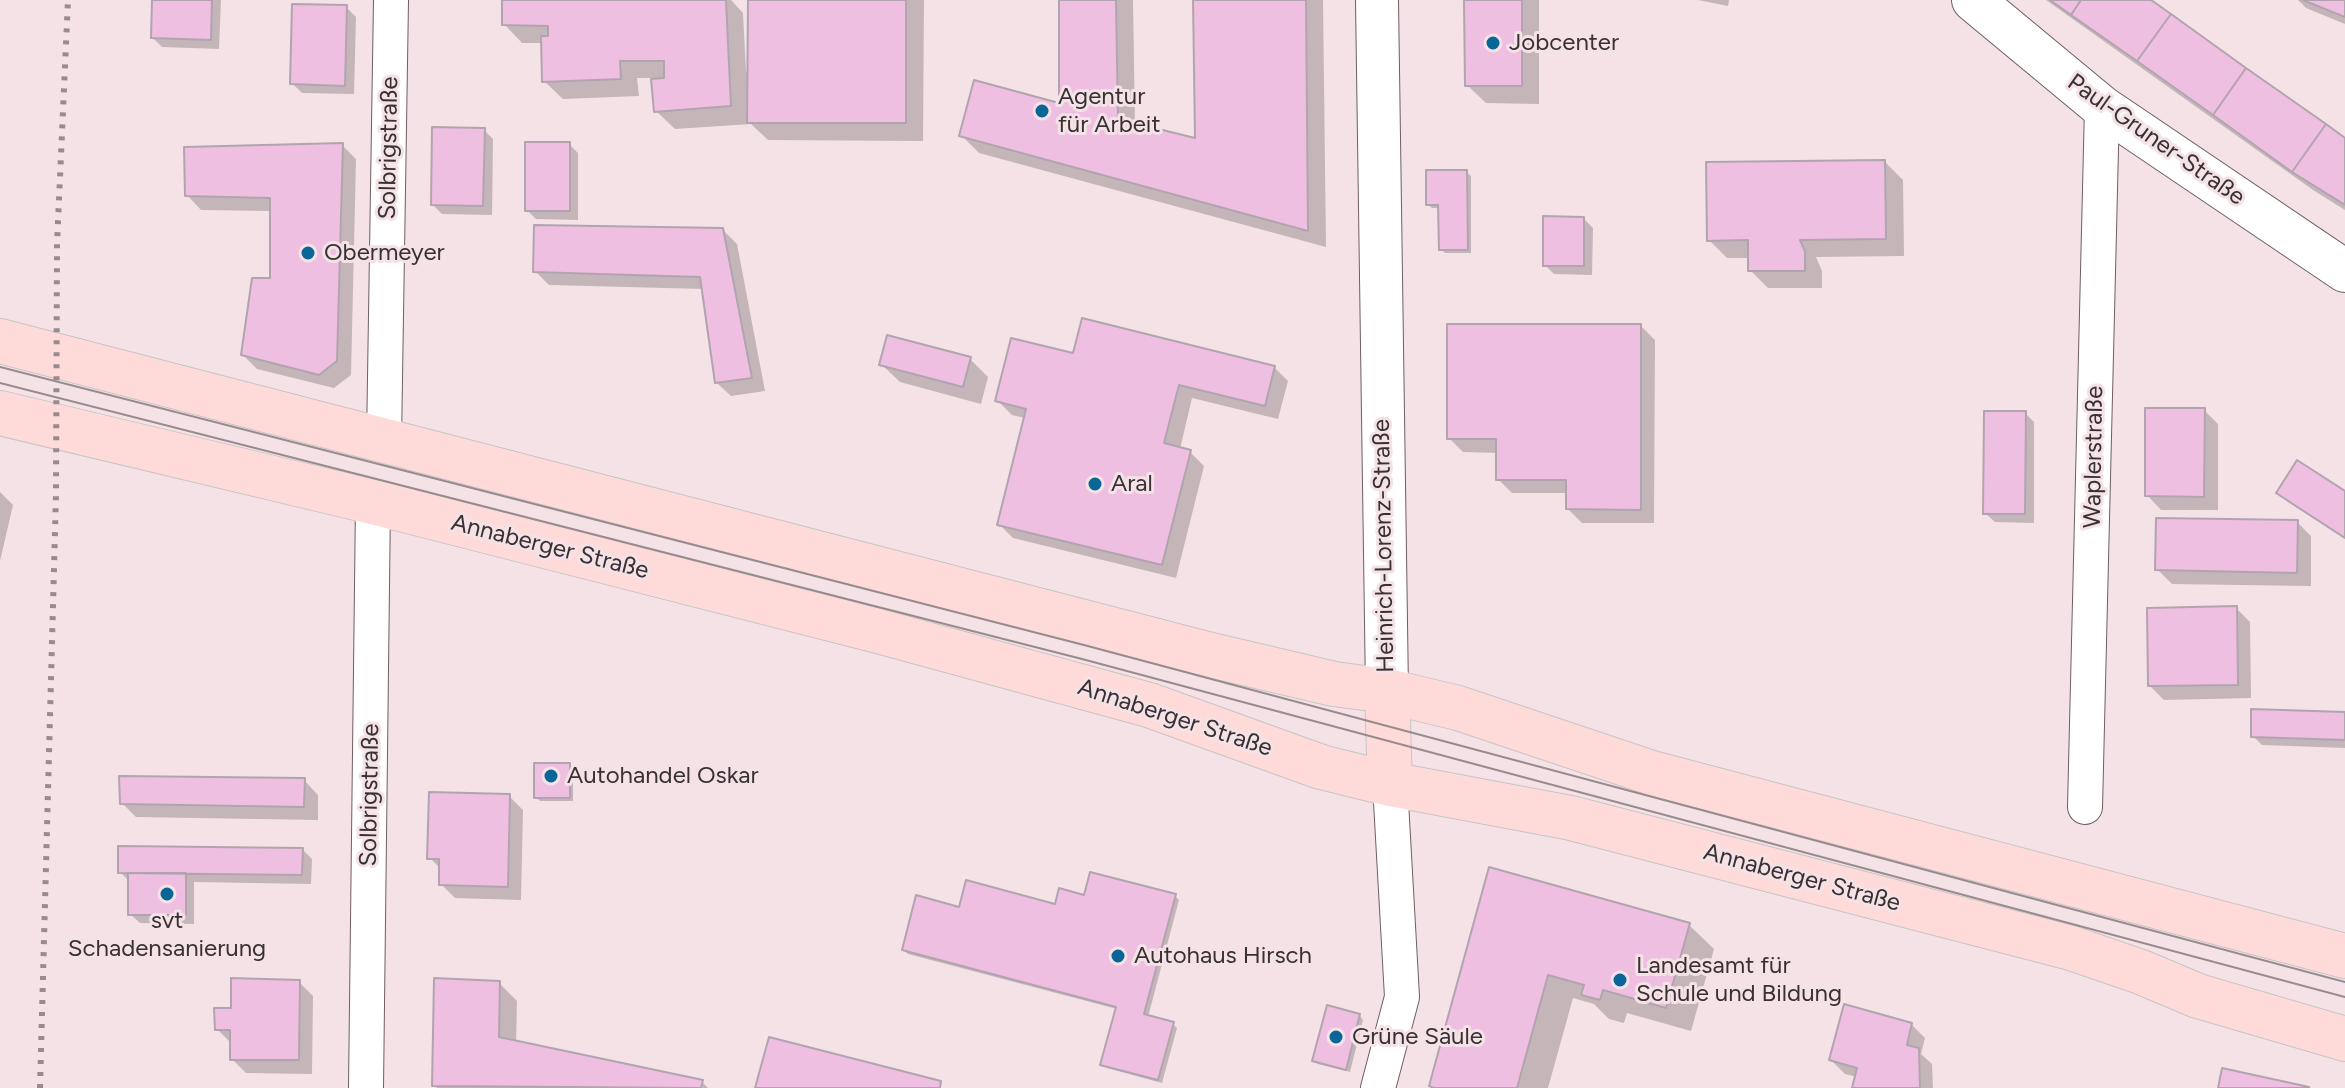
<!DOCTYPE html>
<meta charset="utf-8">
<style>
body{margin:0}
canvas{display:block;background:#f4e2e6}
</style>
<canvas width="2345" height="1088"></canvas>
<script>
const ctx = document.querySelector('canvas').getContext('2d');
ctx.lineJoin = 'round';
function fillPath(path, color) { ctx.fillStyle = color; ctx.fill(path, 'evenodd'); }
function trace(path, color, width, dash) { ctx.strokeStyle = color; ctx.lineWidth = width; ctx.lineCap = dash ? 'butt' : 'round'; ctx.setLineDash(dash || []); ctx.stroke(path); }
function write(font, color, halo, rows, align = 'center') {
  ctx.font = font + ' Figtree,sans-serif'; ctx.lineWidth = 6; ctx.setLineDash([]); ctx.textBaseline = 'middle'; ctx.strokeStyle = halo; ctx.fillStyle = color; for (const [text, x, y, turn = 0] of rows) {
    ctx.save(); ctx.translate(x, y); ctx.rotate((+turn || 0) * Math.PI / 180); ctx.textAlign = isNaN(turn) ? turn : align; if (halo) ctx.strokeText(text, 0, 0); ctx.fillText(text, 0, 0); ctx.restore();
  }
}
fillPath(new Path2D(`
 M 154,0 L 221,0 L 219,49 L 162,47 L 153,38 Z
 M 504,0 L 731,0 L 743,13 L 746,72 L 750,72 L 750,0 L 924,0 L 923,141 L 768,140 L 751,124 L 675,129 L 656,111 L 653,78 L 637,78 L 639,96 L 563,99 L 544,81 L 543,43 L 522,43 L 504,24 Z
 M 1061,0 L 1133,0 L 1135,125 L 1197,141 L 1195,0 L 1323,0 L 1326,247 L 979,153 L 961,135 L 1061,105 Z
 M 1466,0 L 1539,0 L 1539,104 L 1486,103 L 1467,85 Z
 M 1698,0 L 1729,0 L 1728,6 Z
 M 2046,0 L 2148,0 L 2345,138 L 2345,210 L 2313,190 Z
 M 2298,0 L 2345,0 L 2345,24 L 2306,8 Z
 M 346,7 L 356,17 L 354,94 L 302,93 L 292,83 Z
 M 484,130 L 493,139 L 492,215 L 442,214 L 433,205 Z
 M 569,144 L 578,153 L 578,220 L 536,219 L 527,210 Z
 M 342,145 L 356,159 L 351,375 L 334,388 L 257,369 L 243,355 L 272,281 L 272,211 L 201,210 L 187,195 Z
 M 1885,162 L 1903,180 L 1904,256 L 1816,257 L 1822,271 L 1822,288 L 1768,288 L 1750,270 L 1750,258 L 1727,258 L 1709,240 Z
 M 1466,172 L 1471,176 L 1471,253 L 1445,253 L 1441,249 L 1440,208 L 1432,208 L 1428,204 Z
 M 1584,219 L 1593,228 L 1592,275 L 1554,274 L 1545,265 Z
 M 723,230 L 737,244 L 765,391 L 731,396 L 716,382 L 704,289 L 549,285 L 535,271 Z
 M 1641,326 L 1655,340 L 1654,523 L 1582,523 L 1568,509 L 1568,493 L 1512,493 L 1498,479 L 1498,453 L 1463,452 L 1449,438 Z
 M 1075,355 L 1274,367 L 1288,381 L 1278,419 L 1192,398 L 1180,449 L 1190,452 L 1204,466 L 1176,578 L 1013,538 L 999,524 L 1025,418 L 1012,415 L 998,401 Z
 M 970,359 L 988,377 L 981,404 L 900,382 L 881,364 Z
 M 2204,410 L 2218,424 L 2218,510 L 2161,510 L 2147,495 Z
 M 2025,413 L 2034,422 L 2034,523 L 1995,522 L 1985,513 Z
 M 0,492 L 13,505 L 0,561 Z
 M 2278,493 L 2345,494 L 2345,539 L 2288,502 Z
 M 2297,522 L 2311,536 L 2311,586 L 2172,584 L 2157,569 Z
 M 2236,608 L 2250,622 L 2251,698 L 2164,700 L 2150,686 Z
 M 2345,714 L 2345,748 L 2262,745 L 2253,736 Z
 M 569,765 L 573,769 L 573,801 L 540,801 L 536,797 Z
 M 304,780 L 318,795 L 318,820 L 136,817 L 122,803 Z
 M 509,796 L 523,810 L 521,900 L 455,898 L 441,884 L 441,869 L 430,858 Z
 M 303,850 L 312,859 L 311,884 L 194,882 L 194,924 L 140,923 L 130,914 L 130,882 L 120,872 Z
 M 1491,869 L 1689,925 L 1714,949 L 1691,1031 L 1627,1013 L 1624,1023 L 1609,1019 L 1594,1004 L 1573,998 L 1548,1088 L 1433,1088 L 1431,1086 Z
 M 1175,896 L 1179,900 L 1148,1017 L 1173,1024 L 1177,1028 L 1162,1083 L 1107,1068 L 1102,1064 L 1117,1009 L 908,954 L 904,950 L 960,909 L 1057,906 L 1085,897 Z
 M 299,982 L 313,996 L 312,1074 L 246,1073 L 232,1059 L 232,1044 L 217,1029 L 233,1010 Z
 M 499,983 L 517,1001 L 516,1043 L 702,1082 L 708,1088 L 437,1088 L 434,1085 Z
 M 1359,1015 L 1363,1020 L 1350,1072 L 1318,1064 L 1314,1060 Z
 M 1911,1024 L 1925,1038 L 1921,1054 L 1932,1064 L 1933,1088 L 1854,1088 L 1857,1077 L 1845,1074 L 1831,1060 Z`), '#0003');
const building = new Path2D(`
 M 152,0 L 212,0 L 211,40 L 151,38 Z
 M 502,0 L 726,0 L 731,106 L 654,112 L 651,79 L 664,78 L 664,61 L 620,61 L 621,79 L 542,82 L 541,36 L 548,36 L 548,26 L 502,25 Z
 M 748,0 L 906,0 L 906,123 L 747,123 Z
 M 1059,0 L 1116,0 L 1118,119 L 1195,138 L 1193,0 L 1306,0 L 1308,231 L 959,136 L 974,80 L 1059,103 Z
 M 1464,0 L 1522,0 L 1522,86 L 1465,86 Z
 M 2050,0 L 2081,0 L 2071,15 Z
 M 2081,0 L 2151,0 L 2171,14 L 2137,61 L 2071,15 Z
 M 2303,0 L 2345,0 L 2345,17 Z
 M 292,4 L 347,5 L 345,86 L 290,84 Z
 M 2171,14 L 2246,68 L 2213,115 L 2137,61 Z
 M 2246,68 L 2326,124 L 2292,172 L 2213,115 Z
 M 2326,124 L 2345,138 L 2345,205 L 2292,172 Z
 M 432,127 L 485,128 L 483,206 L 431,205 Z
 M 525,142 L 570,142 L 570,211 L 525,211 Z
 M 343,143 L 337,361 L 319,375 L 241,355 L 252,278 L 270,278 L 270,198 L 185,196 L 184,147 Z
 M 1885,160 L 1886,239 L 1800,240 L 1805,251 L 1805,271 L 1748,271 L 1748,240 L 1707,241 L 1706,162 Z
 M 1426,170 L 1467,170 L 1468,250 L 1439,250 L 1438,205 L 1426,205 Z
 M 1543,216 L 1584,217 L 1584,266 L 1543,266 Z
 M 534,225 L 723,228 L 752,378 L 715,383 L 700,277 L 533,272 Z
 M 1082,318 L 1275,366 L 1265,406 L 1179,385 L 1164,443 L 1191,450 L 1162,565 L 997,525 L 1026,409 L 995,401 L 1011,338 L 1073,353 Z
 M 1447,324 L 1641,324 L 1641,510 L 1566,509 L 1566,480 L 1496,480 L 1496,439 L 1447,439 Z
 M 887,335 L 971,357 L 963,387 L 879,365 Z
 M 2145,408 L 2205,408 L 2204,497 L 2145,496 Z
 M 1984,411 L 2026,411 L 2025,514 L 1983,514 Z
 M 2297,460 L 2345,491 L 2345,538 L 2276,493 Z
 M 2156,518 L 2298,520 L 2297,573 L 2155,570 Z
 M 2237,606 L 2238,685 L 2148,686 L 2147,608 Z
 M 2251,709 L 2345,712 L 2345,740 L 2251,737 Z
 M 534,763 L 570,763 L 570,798 L 534,798 Z
 M 119,776 L 305,778 L 304,807 L 120,804 Z
 M 429,792 L 510,794 L 508,887 L 439,885 L 439,859 L 427,859 Z
 M 118,846 L 303,848 L 302,875 L 118,873 Z
 M 1489,867 L 1690,923 L 1666,1008 L 1603,990 L 1600,1000 L 1581,995 L 1584,985 L 1548,975 L 1517,1088 L 1434,1088 L 1429,1086 Z
 M 1090,872 L 1176,894 L 1144,1014 L 1174,1022 L 1158,1080 L 1100,1065 L 1116,1007 L 902,950 L 916,895 L 959,907 L 966,880 L 1055,904 L 1059,888 L 1084,895 Z
 M 128,873 L 186,873 L 186,915 L 128,915 Z
 M 231,978 L 300,980 L 299,1060 L 230,1060 L 230,1030 L 215,1030 L 214,1008 L 231,1008 Z
 M 434,978 L 500,981 L 499,1037 L 703,1080 L 701,1088 L 432,1086 Z
 M 1844,1004 L 1912,1023 L 1907,1045 L 1919,1048 L 1920,1088 L 1852,1088 L 1857,1068 L 1829,1060 Z
 M 1327,1005 L 1360,1014 L 1346,1070 L 1312,1061 Z
 M 769,1037 L 941,1081 L 940,1088 L 755,1088 Z
 M 2222,1068 L 2309,1087 L 2309,1088 L 2218,1088 Z`);
fillPath(building, '#eebfe1');
trace(building, '#b2a4ae', 2);
const minor = new Path2D(`
 M 384,441 L 391,0
 M 2085,807 L 2102,107
 M 366,1088 L 373,502
 M 1378,1088 L 1402,997 L 1390,784`);
const tertiary = new Path2D(`
 M 1377,0 L 1387,691
 M 1973,0 L 2102,107 L 2345,271`);
const primary = new Path2D(`
 M 0,341 L 1215,656 L 1334,684 L 1387,691 L 1458,708 L 1652,773 L 2345,956
 M 0,413 L 373,502 L 878,631 L 1149,705 L 1321,767 L 1390,784 L 1571,818 L 2071,948 L 2141,972 L 2198,996 L 2345,1039
 M 1387,691 L 1390,784`);
trace(minor, '#6e5f63', 36);
trace(tertiary, '#6e5f63', 44);
trace(primary, '#c7c5c6', 46);
trace(minor, '#fff', 34);
trace(tertiary, '#fff', 42);
trace(primary, '#fedbd8', 44);
trace(new Path2D(`
 M 0,367 L 1084,645 L 2345,982
 M 0,383 L 1082,659 L 2345,997`), '#988b8e', 2);
trace(new Path2D(`
 M 40,1088 L 56,494 L 57,244 L 68,0`), '#988b8e', 6, [4, 8]);
for (const [x, y, r, color] of [
 [1493,43,8,"#0a6696"],
 [1042,111,8,"#0a6696"],
 [308,253,8,"#0a6696"],
 [1095,484,8,"#0a6696"],
 [551,776,8,"#0a6696"],
 [167,894,8,"#0a6696"],
 [1118,956,8,"#0a6696"],
 [1620,980,8,"#0a6696"],
 [1336,1037,8,"#0a6696"]
]) { const dot = new Path2D(); dot.arc(x, y, r, 0, 2 * Math.PI); ctx.fillStyle = color; ctx.fill(dot); trace(dot, '#f4e2e6', 3); }
write('24px', '#383133', '#f4e2e6', [
 ["Jobcenter",1509,43],
 ["Agentur",1058,97],
 ["für Arbeit",1058,125],
 ["Obermeyer",324,253],
 ["Aral",1111,484],
 ["Autohandel Oskar",567,776],
 ["svt",167,921,"center"],
 ["Schadensanierung",167,949,"center"],
 ["Autohaus Hirsch",1134,956],
 ["Landesamt für",1636,966],
 ["Schule und Bildung",1636,994],
 ["Grüne Säule",1352,1037]
], 'left');
write('24px', '#383133', '#f4e2e6', [
 ["Paul-Gruner-Straße",2156,140,35],
 ["Solbrigstraße",389,148,-89],
 ["Waplerstraße",2094,457,-89],
 ["Heinrich-Lorenz-Straße",1384,546,-91],
 ["Annaberger Straße",550,547,14],
 ["Annaberger Straße",1175,718,18],
 ["Solbrigstraße",370,795,-89],
 ["Annaberger Straße",1802,878,15]
]);
</script>
